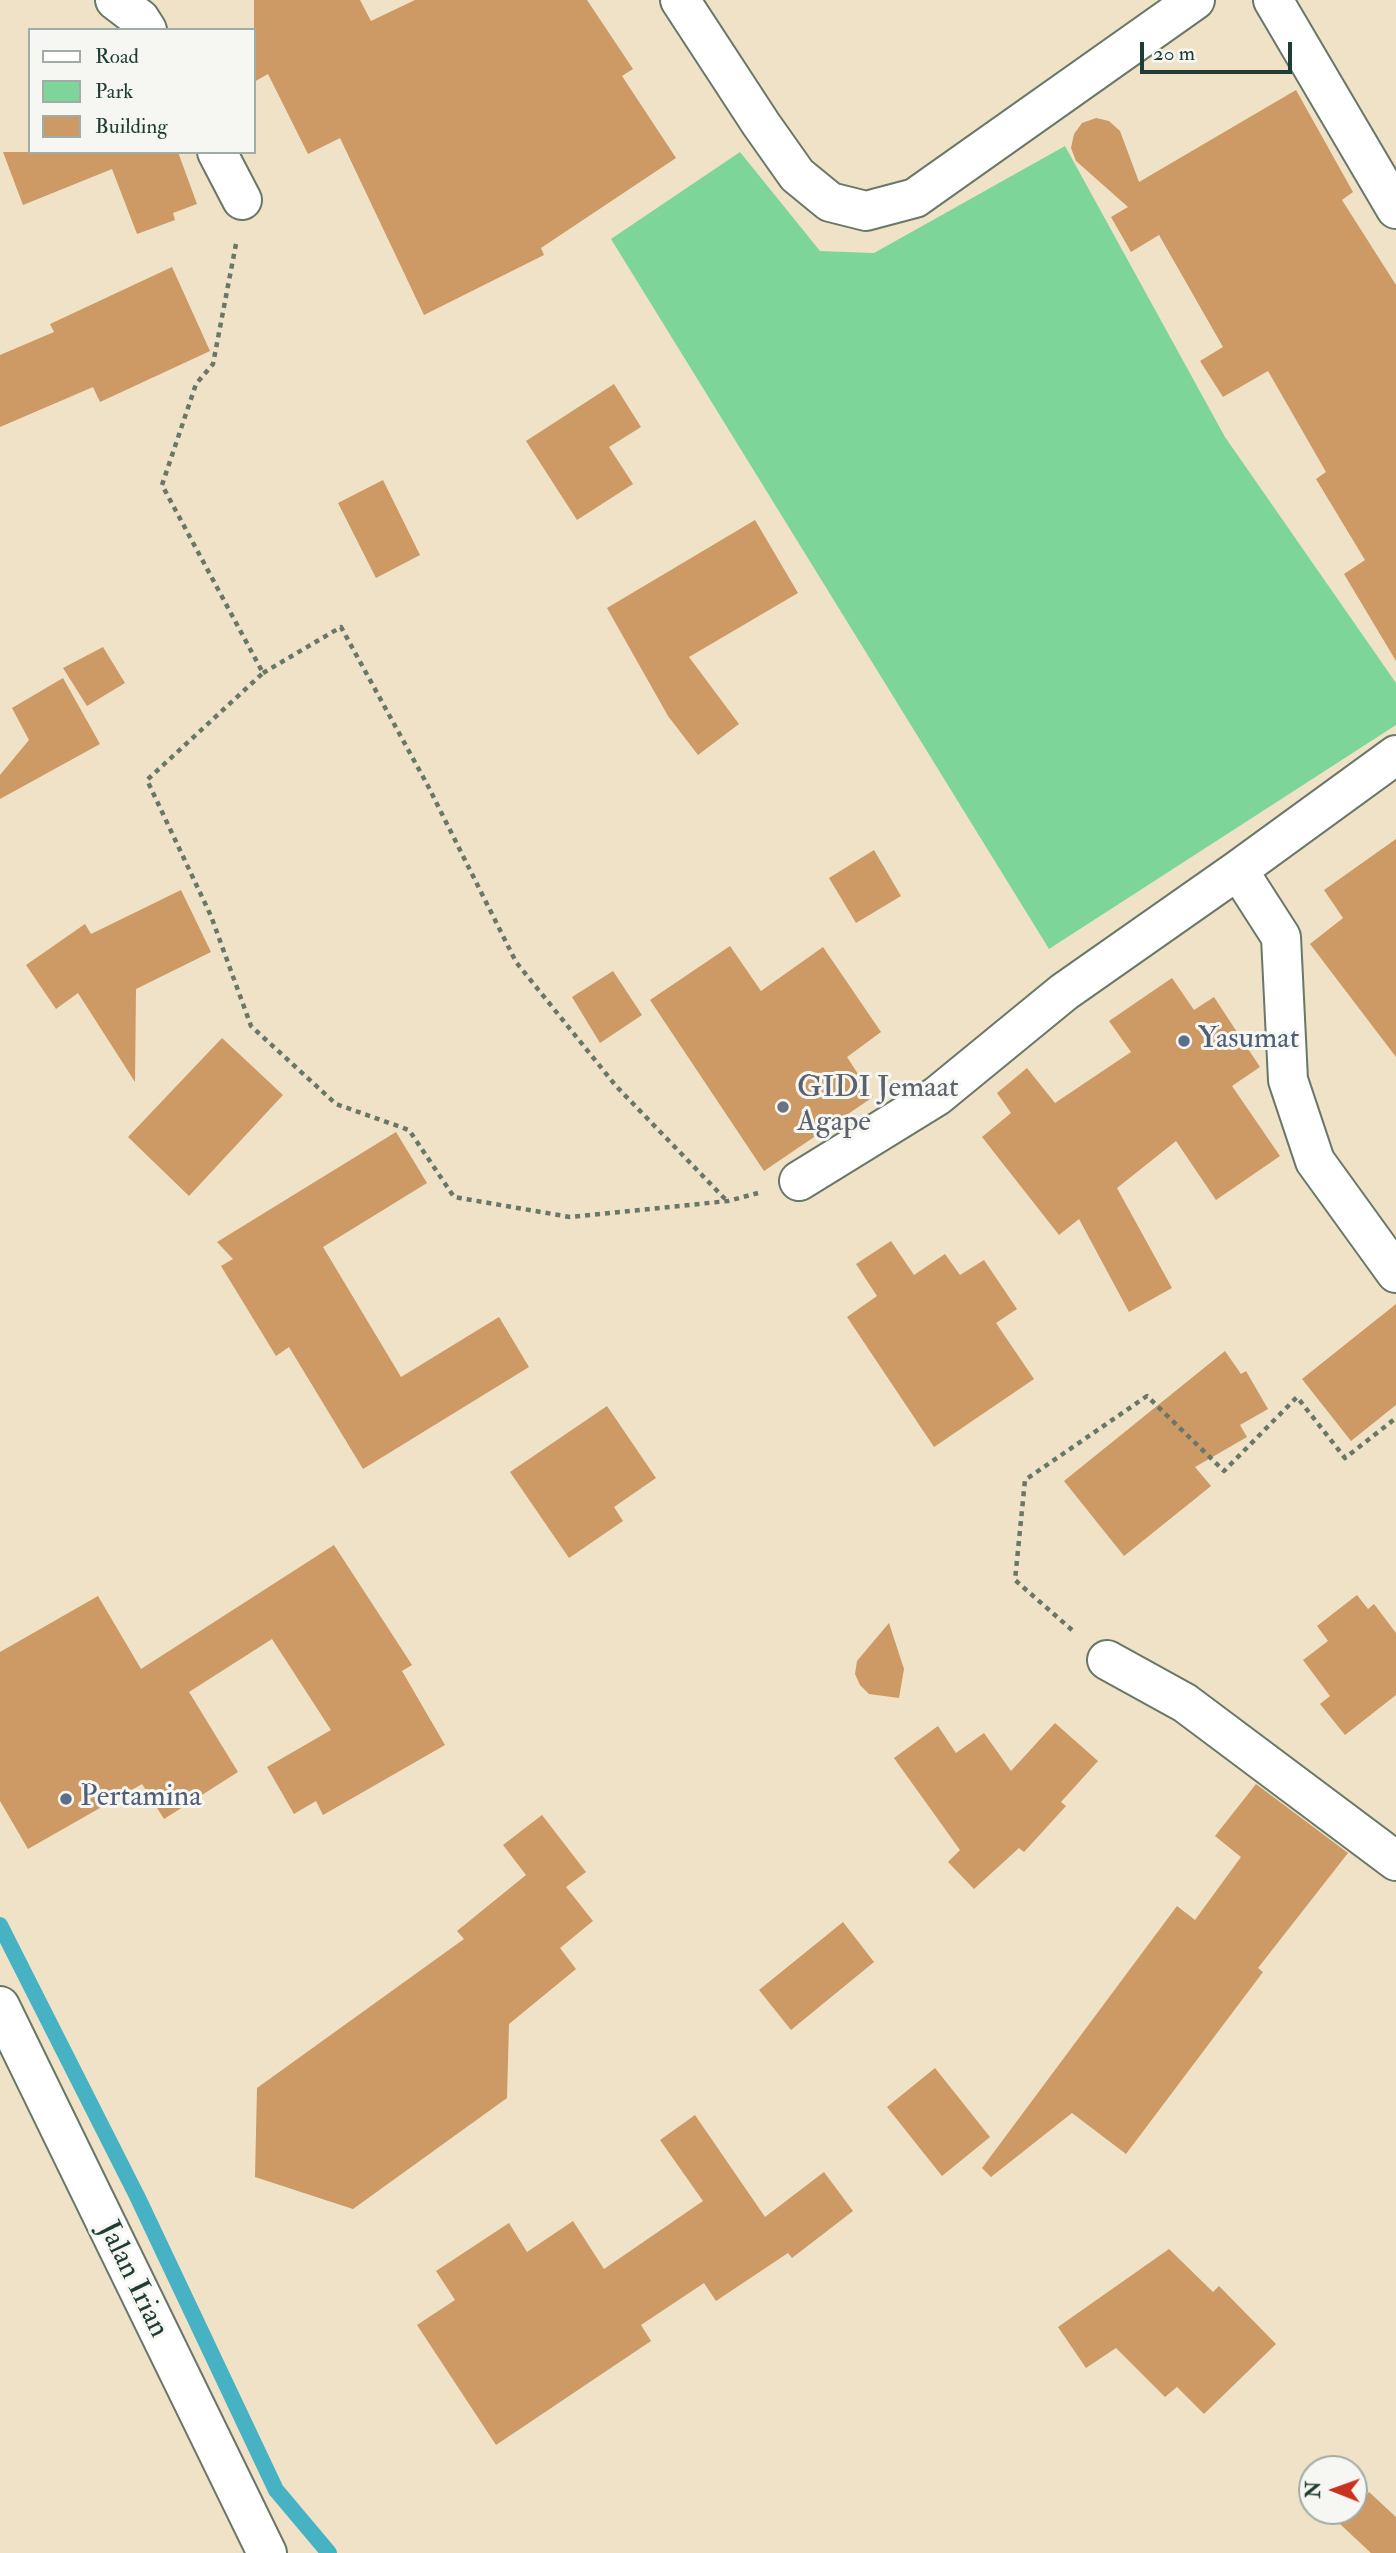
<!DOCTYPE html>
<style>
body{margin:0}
#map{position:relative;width:1396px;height:2553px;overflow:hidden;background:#f0e2c6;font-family:"IM FELL Double Pica",serif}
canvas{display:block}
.legend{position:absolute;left:28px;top:28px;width:228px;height:126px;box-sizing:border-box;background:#f6f6f2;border:2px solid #a0aca6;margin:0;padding:9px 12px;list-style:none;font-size:21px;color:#1f3d34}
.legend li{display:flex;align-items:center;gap:14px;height:35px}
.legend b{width:35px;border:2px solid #a0aca6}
.north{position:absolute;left:1298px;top:2455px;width:70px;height:70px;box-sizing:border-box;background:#f6f6f2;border:2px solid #a0aca6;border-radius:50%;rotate:271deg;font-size:19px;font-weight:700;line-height:28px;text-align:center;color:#1f3d34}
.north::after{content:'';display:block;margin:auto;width:24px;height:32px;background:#c8321e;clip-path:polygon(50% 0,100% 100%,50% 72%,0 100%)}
.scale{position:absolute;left:1140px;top:42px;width:152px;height:32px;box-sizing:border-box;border:4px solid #1f3d34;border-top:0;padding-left:9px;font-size:21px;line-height:24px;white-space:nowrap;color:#1f3d34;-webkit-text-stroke:5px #f6f6f2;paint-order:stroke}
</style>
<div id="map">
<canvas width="1396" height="2553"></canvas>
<ul class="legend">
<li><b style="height:9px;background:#fff"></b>Road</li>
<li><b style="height:19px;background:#7ed59a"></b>Park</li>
<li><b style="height:19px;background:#cd9964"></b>Building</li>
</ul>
<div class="north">N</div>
<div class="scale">20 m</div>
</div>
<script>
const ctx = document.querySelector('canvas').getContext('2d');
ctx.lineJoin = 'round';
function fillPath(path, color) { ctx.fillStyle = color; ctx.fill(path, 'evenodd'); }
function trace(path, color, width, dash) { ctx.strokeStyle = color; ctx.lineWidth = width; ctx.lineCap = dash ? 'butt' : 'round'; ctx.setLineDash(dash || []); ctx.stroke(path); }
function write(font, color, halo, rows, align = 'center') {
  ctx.font = font + ' "IM FELL Double Pica",serif'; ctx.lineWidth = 6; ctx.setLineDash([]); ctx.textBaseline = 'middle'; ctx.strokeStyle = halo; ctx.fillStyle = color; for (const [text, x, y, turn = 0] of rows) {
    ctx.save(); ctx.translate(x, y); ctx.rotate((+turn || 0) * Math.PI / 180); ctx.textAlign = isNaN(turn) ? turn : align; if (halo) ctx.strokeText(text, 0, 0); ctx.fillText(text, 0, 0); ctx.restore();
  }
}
fillPath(new Path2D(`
 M 1065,146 L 1225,437 L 1396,683 L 1396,725 L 1049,949 L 611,239 L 740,152 L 820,251 L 874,253 Z`), '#7ed59a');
trace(new Path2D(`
 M 0,1925 L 137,2196 L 276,2490 L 329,2553`), '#46b2c3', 16);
fillPath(new Path2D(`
 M 254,0 L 360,0 L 371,21 L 415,0 L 587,0 L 633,69 L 622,76 L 676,158 L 541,248 L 544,255 L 424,315 L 340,138 L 308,154 L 268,74 L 254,82 Z
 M 1296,90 L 1353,192 L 1342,200 L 1396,285 L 1396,661 L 1344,574 L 1365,560 L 1316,479 L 1326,472 L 1268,371 L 1223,397 L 1200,361 L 1223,347 L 1159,235 L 1131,252 L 1111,217 L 1128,207 L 1076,161 L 1071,148 L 1074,134 L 1082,123 L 1096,118 L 1109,121 L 1120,131 L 1139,182 Z
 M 3,152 L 178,152 L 197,204 L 173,213 L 175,220 L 137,234 L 112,169 L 23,205 Z
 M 172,267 L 210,351 L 100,402 L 93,387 L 0,427 L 0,355 L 54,332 L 50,324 Z
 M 614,384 L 641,427 L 609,447 L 633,484 L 577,520 L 526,441 Z
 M 383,480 L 420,555 L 376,578 L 338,503 Z
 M 755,520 L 798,593 L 689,657 L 739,724 L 698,755 L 668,716 L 607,608 Z
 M 103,647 L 125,683 L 87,706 L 63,668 Z
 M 63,678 L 100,744 L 0,799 L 0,775 L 29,740 L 12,708 Z
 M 1396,839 L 1396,1057 L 1310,944 L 1343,918 L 1324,890 Z
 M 874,850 L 901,896 L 856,923 L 829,878 Z
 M 181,890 L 211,952 L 136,989 L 135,1082 L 78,993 L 56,1009 L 26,965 L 85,924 L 91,934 Z
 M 730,946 L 761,991 L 823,947 L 881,1032 L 847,1057 L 873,1097 L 764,1171 L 650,1000 Z
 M 613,971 L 642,1015 L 600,1043 L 572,997 Z
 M 1172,978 L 1194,1010 L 1214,997 L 1260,1067 L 1232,1086 L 1280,1156 L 1216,1200 L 1176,1141 L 1117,1188 L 1172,1288 L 1129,1312 L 1079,1219 L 1059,1235 L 982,1137 L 1011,1113 L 997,1093 L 1027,1068 L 1055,1103 L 1131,1052 L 1109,1021 Z
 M 222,1038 L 283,1095 L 189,1196 L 128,1137 Z
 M 396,1132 L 427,1183 L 323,1247 L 401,1377 L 499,1317 L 529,1367 L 363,1469 L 289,1347 L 276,1356 L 221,1266 L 233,1259 L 217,1242 Z
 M 891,1241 L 914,1275 L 945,1254 L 960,1275 L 984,1260 L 1017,1309 L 996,1323 L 1034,1379 L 934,1447 L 847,1317 L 877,1296 L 856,1264 Z
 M 1396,1304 L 1396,1405 L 1351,1441 L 1302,1379 Z
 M 1225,1351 L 1241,1374 L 1246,1371 L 1268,1409 L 1240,1425 L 1247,1437 L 1195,1467 L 1211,1486 L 1124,1556 L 1064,1481 Z
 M 607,1406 L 656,1478 L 614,1507 L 623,1521 L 569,1558 L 510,1472 Z
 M 334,1545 L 412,1665 L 402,1671 L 445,1745 L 323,1815 L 316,1801 L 294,1814 L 267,1767 L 331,1730 L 272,1639 L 189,1692 L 238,1772 L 164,1819 L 142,1784 L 28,1849 L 0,1801 L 0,1652 L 98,1596 L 141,1669 Z
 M 1357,1595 L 1368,1609 L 1374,1604 L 1396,1633 L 1396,1695 L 1345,1735 L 1320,1704 L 1330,1696 L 1303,1660 L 1328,1641 L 1317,1626 Z
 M 889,1623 L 904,1669 L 899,1698 L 869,1694 L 860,1685 L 855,1674 L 857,1661 Z
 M 1055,1723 L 1098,1761 L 1061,1802 L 1066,1806 L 1024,1852 L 1019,1848 L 974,1889 L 948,1862 L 960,1850 L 894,1758 L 938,1726 L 956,1753 L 984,1733 L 1011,1771 Z
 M 1256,1784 L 1348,1853 L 1258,1968 L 1263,1972 L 1126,2154 L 1072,2113 L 991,2177 L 982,2168 L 1177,1906 L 1195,1920 L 1241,1857 L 1215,1836 Z
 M 542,1815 L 586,1872 L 566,1887 L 593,1921 L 560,1948 L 576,1969 L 509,2024 L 507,2098 L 353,2209 L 255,2177 L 257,2088 L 464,1939 L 457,1931 L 526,1875 L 503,1845 Z
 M 843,1922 L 874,1962 L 791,2030 L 759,1990 Z
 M 935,2068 L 990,2137 L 942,2176 L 887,2107 Z
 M 695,2115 L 765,2217 L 824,2172 L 853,2211 L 792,2258 L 788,2253 L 716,2301 L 704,2283 L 641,2325 L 651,2341 L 496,2445 L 417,2325 L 455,2300 L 436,2271 L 509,2223 L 527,2252 L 573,2221 L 604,2269 L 703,2201 L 660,2140 Z
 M 1169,2249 L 1213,2292 L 1219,2286 L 1276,2344 L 1204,2414 L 1177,2387 L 1165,2397 L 1116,2348 L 1086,2368 L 1058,2327 Z
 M 1369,2492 L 1396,2517 L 1396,2553 L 1371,2553 L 1340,2524 Z`), '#cd9964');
const street = new Path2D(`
 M 115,0 L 140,19 L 147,30
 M 680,0 L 761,124 L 797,175 L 830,202 L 866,211 L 915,198 L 1195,0
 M 1273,0 L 1396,209
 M 217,152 L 242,200
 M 1238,870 L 1281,937 L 1288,1080 L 1315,1161 L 1396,1273
 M 799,1181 L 937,1096 L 1064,992 L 1238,870 L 1396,755
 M 1107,1660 L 1185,1703 L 1396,1861`);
const secondary = new Path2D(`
 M 0,2006 L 267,2553`);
trace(street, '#687767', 42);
trace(secondary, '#687767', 42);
trace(new Path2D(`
 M 236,244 L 213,364 L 196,384 L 162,485 L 263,673 L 147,780 L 211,916 L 251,1026 L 336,1104 L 409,1130 L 454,1197 L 570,1217 L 728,1201 L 758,1193
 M 263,673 L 341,627 L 428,786 L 516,962 L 616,1086 L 727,1201
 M 1072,1630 L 1015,1580 L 1025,1480 L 1147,1396 L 1224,1471 L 1297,1397 L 1345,1458 L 1396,1418`), '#687767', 4.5, [5, 5]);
trace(street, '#fff', 38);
trace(secondary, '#fff', 38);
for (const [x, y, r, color] of [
 [1184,1041,7,"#5c6f8a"],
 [783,1107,7,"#6b7280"],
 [66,1799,7,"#5c6f8a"]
]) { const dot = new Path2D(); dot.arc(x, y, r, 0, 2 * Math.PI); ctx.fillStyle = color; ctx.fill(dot); trace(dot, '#f6f6f2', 2.5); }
write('30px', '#4e5e75', '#f6f6f2', [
 ["Yasumat",1198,1041],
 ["Pertamina",80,1799]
], 'left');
write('30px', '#5b616d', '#f6f6f2', [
 ["GIDI Jemaat",797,1090],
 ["Agape",797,1124]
], 'left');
write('30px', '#1f3d34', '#f6f6f2', [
 ["Jalan Irian",132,2280,64]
]);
</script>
